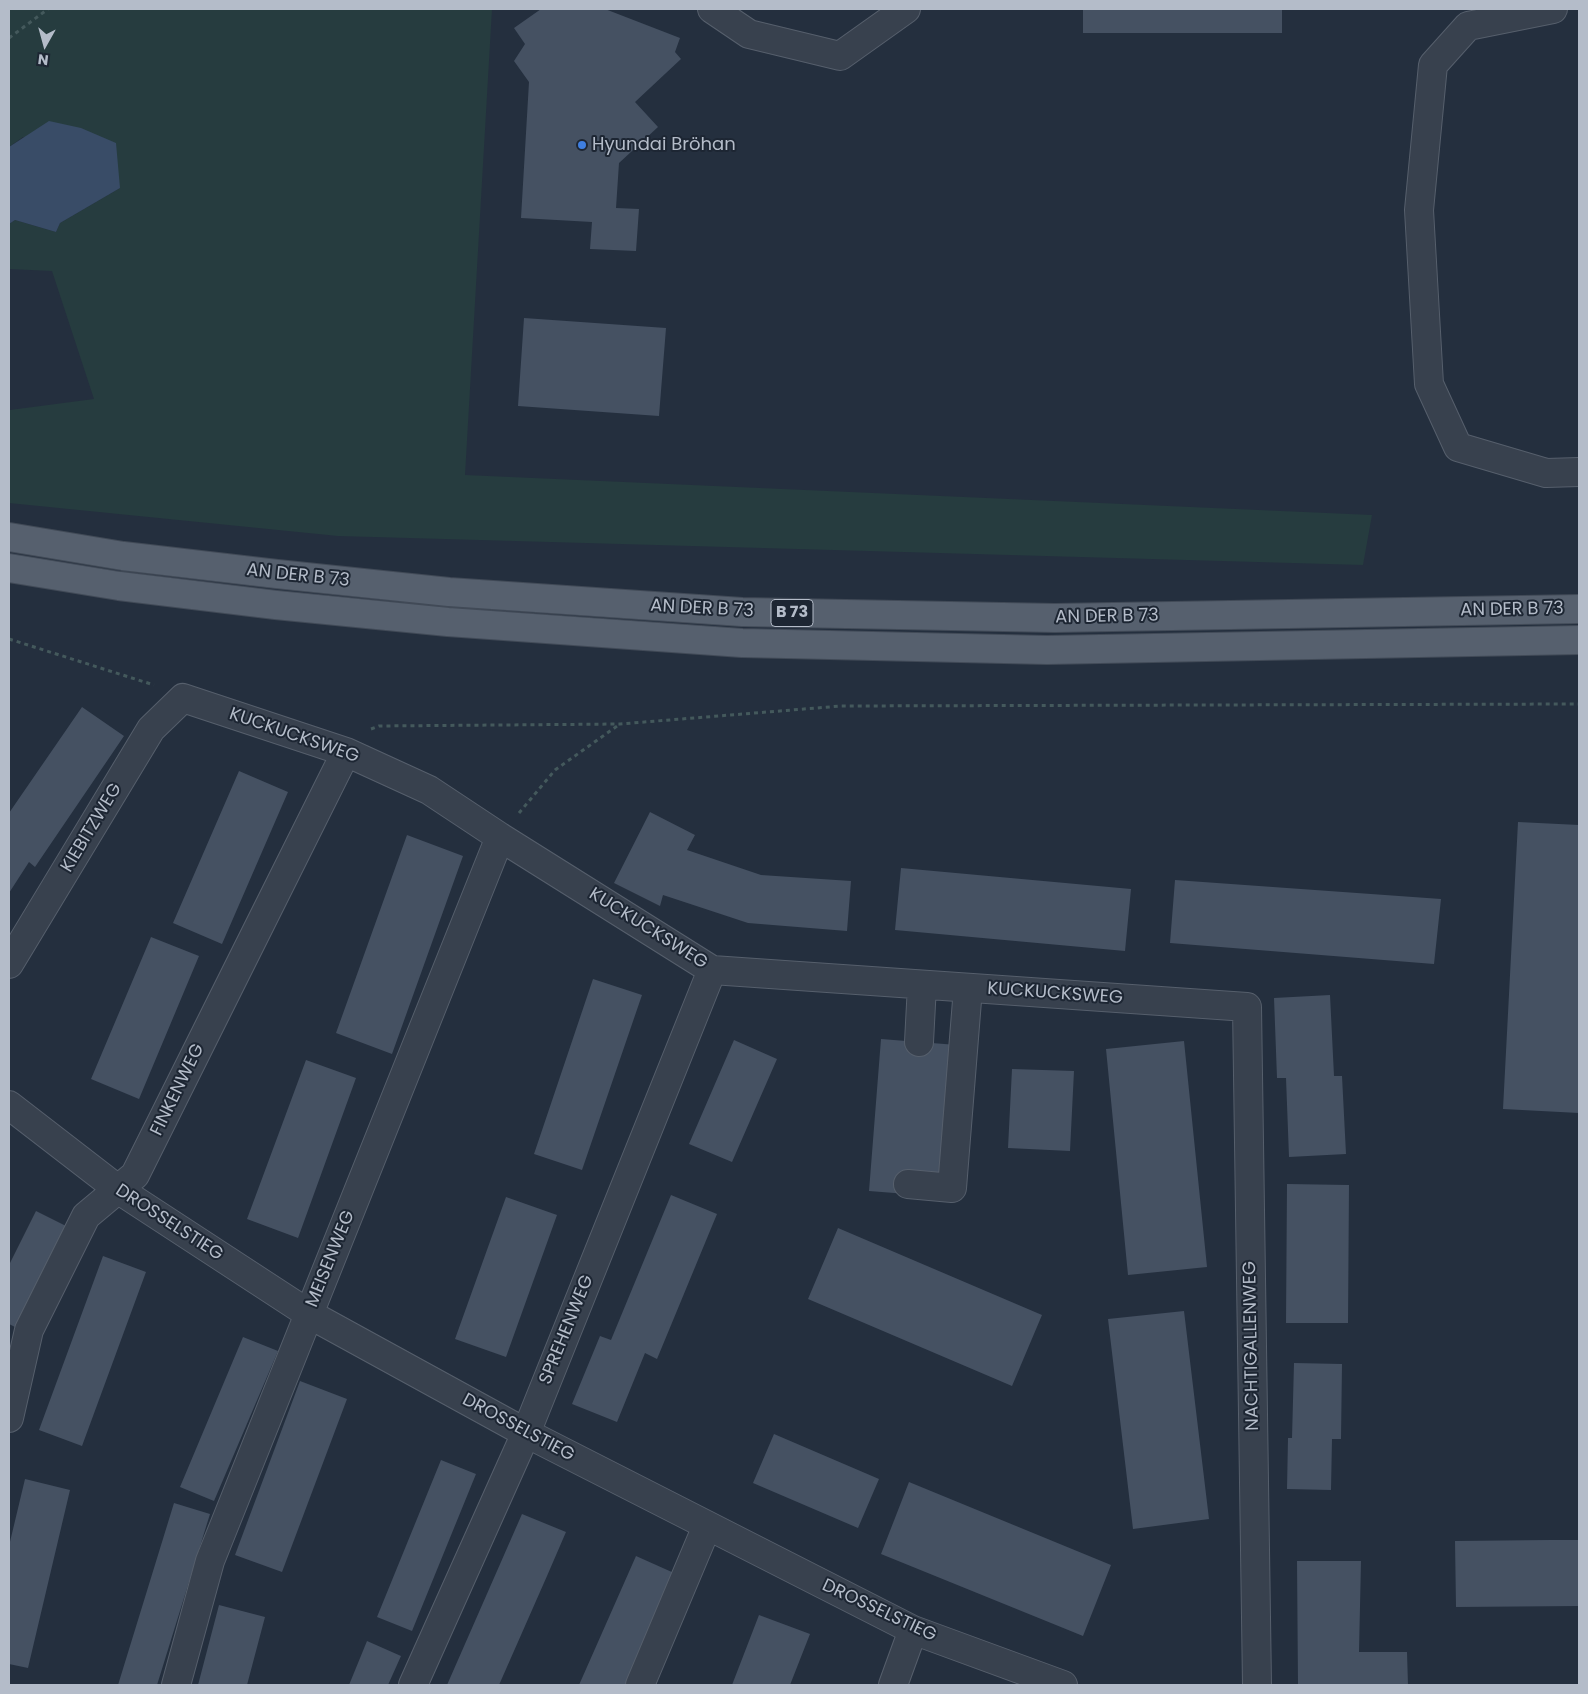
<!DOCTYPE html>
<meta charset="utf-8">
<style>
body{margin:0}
#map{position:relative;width:1588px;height:1694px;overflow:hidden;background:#242f3e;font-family:Poppins,sans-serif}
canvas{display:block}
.frame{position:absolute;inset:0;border:10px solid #b4bcc9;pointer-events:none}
.north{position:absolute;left:20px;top:20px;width:50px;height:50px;-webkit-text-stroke:4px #1d2633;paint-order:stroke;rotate:187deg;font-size:14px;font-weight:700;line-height:20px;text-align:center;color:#b4bcc9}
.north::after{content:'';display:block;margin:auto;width:18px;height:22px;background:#b4bcc9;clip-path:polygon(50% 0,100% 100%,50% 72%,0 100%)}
</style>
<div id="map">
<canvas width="1588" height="1694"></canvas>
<div class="frame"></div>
<div class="north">N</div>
</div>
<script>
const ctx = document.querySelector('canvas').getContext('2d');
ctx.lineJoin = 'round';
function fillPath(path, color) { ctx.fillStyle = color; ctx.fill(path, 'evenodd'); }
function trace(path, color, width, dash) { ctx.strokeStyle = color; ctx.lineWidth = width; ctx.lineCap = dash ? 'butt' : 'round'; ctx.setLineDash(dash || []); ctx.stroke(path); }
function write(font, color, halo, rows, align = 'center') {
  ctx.font = font + ' Poppins,sans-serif'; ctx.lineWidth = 4; ctx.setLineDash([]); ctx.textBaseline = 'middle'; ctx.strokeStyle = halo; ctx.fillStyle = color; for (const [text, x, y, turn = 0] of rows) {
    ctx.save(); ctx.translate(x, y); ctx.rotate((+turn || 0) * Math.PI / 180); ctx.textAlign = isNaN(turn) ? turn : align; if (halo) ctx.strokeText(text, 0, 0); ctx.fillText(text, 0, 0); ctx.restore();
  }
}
fillPath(new Path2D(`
 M 9,9 L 492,9 L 465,475 L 1372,515 L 1363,565 L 338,536 L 9,503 L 10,410 L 94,399 L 52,271 L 9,269 L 9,224 L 15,220 L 56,232 L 60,223 L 120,188 L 23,137 L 9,147 Z`), '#263c3f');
fillPath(new Path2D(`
 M 49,121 L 81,128 L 116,143 L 120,188 L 60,223 L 56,232 L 15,220 L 9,224 L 9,147 Z`), '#394c67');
fillPath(new Path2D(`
 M 541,9 L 605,9 L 680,38 L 675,52 L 681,59 L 635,102 L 658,127 L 619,163 L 616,208 L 639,209 L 636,251 L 590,249 L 592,222 L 521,218 L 529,82 L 514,61 L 525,44 L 514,28 Z
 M 1083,9 L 1282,9 L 1282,33 L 1083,33 Z
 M 524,318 L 666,328 L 659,416 L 518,406 Z
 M 82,707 L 124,736 L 35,867 L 29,862 L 9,893 L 9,813 Z
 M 239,771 L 288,792 L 222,944 L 173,923 Z
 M 650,812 L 695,835 L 687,850 L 761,875 L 851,881 L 847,931 L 748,923 L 663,895 L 660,906 L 614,883 Z
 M 1518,822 L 1579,825 L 1579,1113 L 1503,1109 Z
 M 407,835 L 463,856 L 392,1054 L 336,1033 Z
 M 901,868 L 1131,889 L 1125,951 L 895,930 Z
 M 1175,880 L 1441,899 L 1434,964 L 1170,943 Z
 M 151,937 L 199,956 L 139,1099 L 91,1079 Z
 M 593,979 L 642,995 L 582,1170 L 534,1154 Z
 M 1330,995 L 1334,1076 L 1342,1076 L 1346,1154 L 1289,1157 L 1286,1078 L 1277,1078 L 1274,998 Z
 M 881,1039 L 957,1045 L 945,1197 L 869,1191 Z
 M 734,1040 L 777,1059 L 732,1162 L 689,1144 Z
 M 1184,1041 L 1207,1267 L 1128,1275 L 1106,1049 Z
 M 306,1060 L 356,1078 L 298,1238 L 247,1219 Z
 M 1012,1069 L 1074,1071 L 1070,1151 L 1008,1148 Z
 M 1287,1184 L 1349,1185 L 1348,1323 L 1286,1323 Z
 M 671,1195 L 717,1214 L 657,1359 L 645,1353 L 617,1422 L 572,1404 L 600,1336 L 611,1340 Z
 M 506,1197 L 557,1215 L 506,1357 L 455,1339 Z
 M 36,1211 L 68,1227 L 17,1328 L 9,1324 L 9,1265 Z
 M 838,1228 L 1042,1315 L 1012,1386 L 808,1299 Z
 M 103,1256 L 146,1272 L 82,1446 L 39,1430 Z
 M 1184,1311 L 1209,1519 L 1133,1529 L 1108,1319 Z
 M 243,1337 L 278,1351 L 214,1501 L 180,1487 Z
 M 1294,1363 L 1342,1364 L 1341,1439 L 1332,1439 L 1331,1490 L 1287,1489 L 1288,1438 L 1292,1438 Z
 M 300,1381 L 347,1399 L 282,1572 L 235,1555 Z
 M 774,1434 L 879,1479 L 858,1528 L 753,1483 Z
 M 441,1460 L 476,1474 L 412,1631 L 377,1617 Z
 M 25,1479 L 70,1490 L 28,1668 L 9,1664 L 9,1546 Z
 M 909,1482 L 1111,1565 L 1083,1636 L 881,1554 Z
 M 174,1503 L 210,1514 L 157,1685 L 118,1685 Z
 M 522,1514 L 566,1532 L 547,1576 L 499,1685 L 447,1685 Z
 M 1549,1540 L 1579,1540 L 1579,1606 L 1456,1607 L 1455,1541 Z
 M 636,1556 L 674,1573 L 625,1685 L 579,1685 Z
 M 1297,1561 L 1361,1561 L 1359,1652 L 1407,1652 L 1408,1685 L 1298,1685 Z
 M 219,1605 L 265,1617 L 247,1685 L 198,1685 Z
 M 759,1615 L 810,1634 L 790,1685 L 732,1685 Z
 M 367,1641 L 401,1656 L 388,1685 L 349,1685 Z`), '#455162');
const minor = new Path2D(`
 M 712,9 L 749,34 L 840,56 L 906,9
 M 1553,9 L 1468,26 L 1433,65 L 1419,210 L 1429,384 L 1458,447 L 1546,473 L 1579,472
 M 9,964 L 151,729 L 183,698 L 346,752 L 429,790 L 500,837 L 712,970 L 1247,1007 L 1257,1685
 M 919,1042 L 922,985
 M 9,1105 L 119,1190 L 309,1314 L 526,1433 L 913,1630 L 1063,1685
 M 908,1184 L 952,1188 L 968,988
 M 9,1418 L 29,1330 L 86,1216 L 135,1175 L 346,752
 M 176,1685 L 210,1561 L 500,837
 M 413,1685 L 526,1433 L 712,970
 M 640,1685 L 707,1526
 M 893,1685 L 913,1630`);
const major = new Path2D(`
 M 9,537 L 123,556 L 277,574 L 449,592 L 742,612 L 1055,618 L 1579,609
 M 9,568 L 119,586 L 276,605 L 448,622 L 742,643 L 1047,650 L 1579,640`);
trace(minor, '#565f6c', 30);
trace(major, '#414a57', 30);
trace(new Path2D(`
 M 9,38 L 48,9
 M 9,639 L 154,685
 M 371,729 L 379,726 L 620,724 L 841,706 L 1579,704
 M 519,813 L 555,770 L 620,724`), '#44595c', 3, [4, 4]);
trace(minor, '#38414e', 28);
trace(major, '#56606e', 28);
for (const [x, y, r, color] of [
 [582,145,5,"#3f7fe0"]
]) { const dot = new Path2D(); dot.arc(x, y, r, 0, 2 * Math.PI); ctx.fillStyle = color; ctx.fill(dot); trace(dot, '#1d2633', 2); }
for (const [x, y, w] of [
 [792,613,42]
]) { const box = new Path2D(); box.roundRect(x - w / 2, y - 13.5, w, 27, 4); ctx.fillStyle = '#1d2633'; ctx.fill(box); trace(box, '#b4bcc9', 1); }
write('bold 16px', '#b4bcc9', null, [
 ["B 73",792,613]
]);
write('18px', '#b4bcc9', '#1d2633', [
 ["Hyundai Bröhan",592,145]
], 'left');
write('18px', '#b4bcc9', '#1d2633', [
 ["AN DER B 73",298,576,6],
 ["AN DER B 73",702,609,3],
 ["AN DER B 73",1512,610,-1],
 ["AN DER B 73",1107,617,-1],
 ["KUCKUCKSWEG",294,736,19],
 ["KIEBITZWEG",92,828,-59],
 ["KUCKUCKSWEG",648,929,32],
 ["KUCKUCKSWEG",1055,994,4],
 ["FINKENWEG",178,1090,-64],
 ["DROSSELSTIEG",169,1223,33],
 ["MEISENWEG",331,1259,-68],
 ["SPREHENWEG",567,1330,-68],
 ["NACHTIGALLENWEG",1252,1346,-91],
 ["DROSSELSTIEG",518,1428,28],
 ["DROSSELSTIEG",879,1611,25]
]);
</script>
